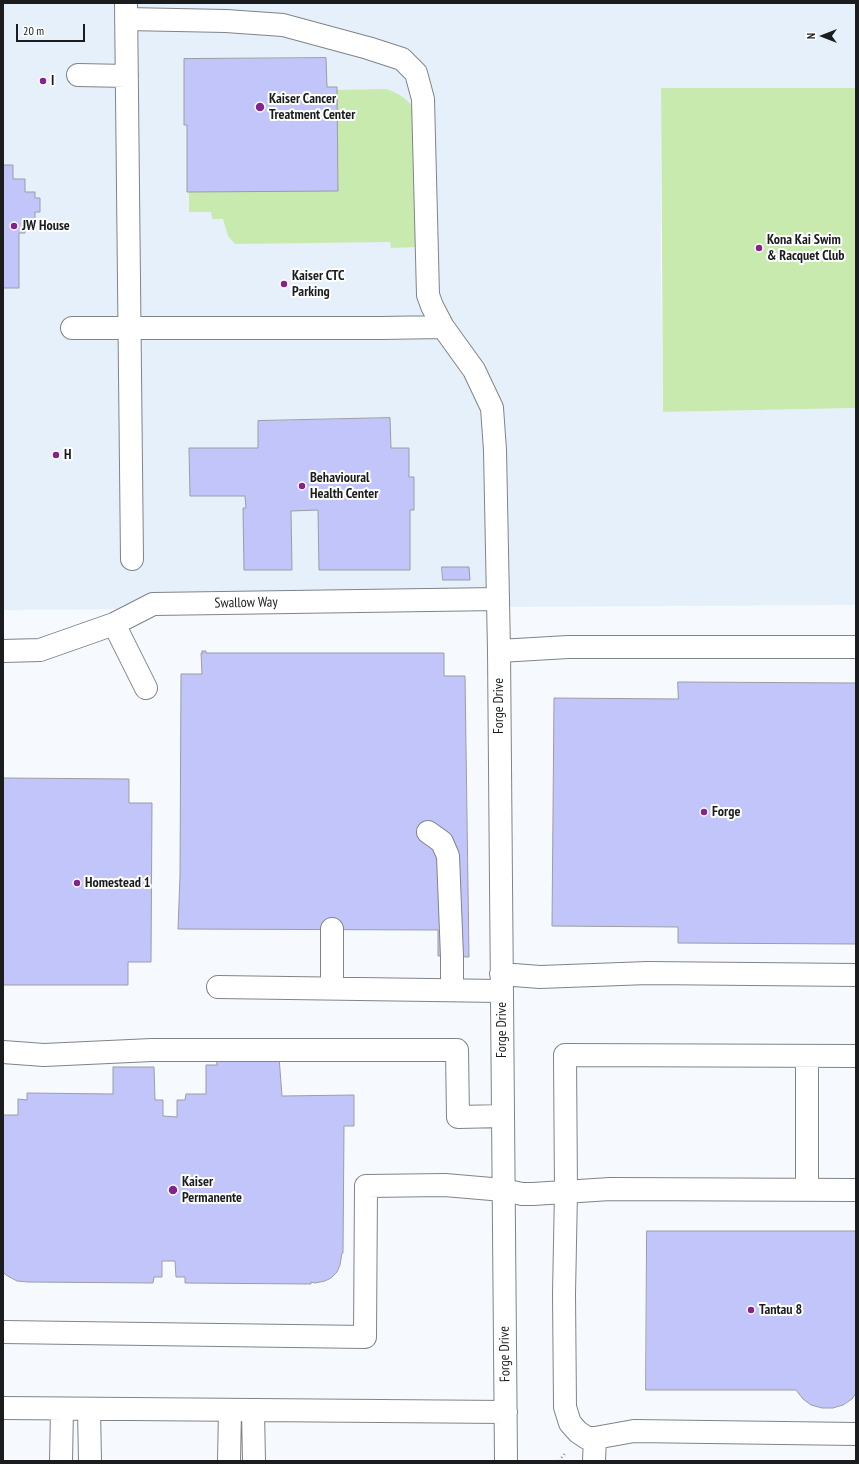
<!DOCTYPE html>
<style>
body{margin:0}
#map{position:relative;width:859px;height:1464px;overflow:hidden;background:#f6faff;font-family:"PT Sans Narrow",sans-serif}
canvas{display:block}
.frame{position:absolute;inset:0;border:4px solid #1a1c1e;pointer-events:none}
.north{position:absolute;left:803px;top:16px;width:40px;height:40px;-webkit-text-stroke:3px #fff;paint-order:stroke;rotate:270deg;font-size:11px;font-weight:700;line-height:16px;text-align:center;color:#1a1c1e}
.north::after{content:'';display:block;margin:auto;width:14px;height:18px;background:#1a1c1e;clip-path:polygon(50% 0,100% 100%,50% 72%,0 100%)}
.scale{position:absolute;left:16px;top:24px;width:69px;height:18px;box-sizing:border-box;border:2px solid #1a1c1e;border-top:0;padding-left:5px;font-size:12px;line-height:14px;white-space:nowrap;color:#1a1c1e;-webkit-text-stroke:3px #fff;paint-order:stroke}
</style>
<div id="map">
<canvas width="859" height="1464"></canvas>
<div class="frame"></div>
<div class="north">N</div>
<div class="scale">20 m</div>
</div>
<script>
const ctx = document.querySelector('canvas').getContext('2d');
ctx.lineJoin = 'round';
function fillPath(path, color) { ctx.fillStyle = color; ctx.fill(path, 'evenodd'); }
function trace(path, color, width, dash) { ctx.strokeStyle = color; ctx.lineWidth = width; ctx.lineCap = dash ? 'butt' : 'round'; ctx.setLineDash(dash || []); ctx.stroke(path); }
function write(font, color, halo, rows, align = 'center') {
  ctx.font = font + ' "PT Sans Narrow",sans-serif'; ctx.lineWidth = 4; ctx.setLineDash([]); ctx.textBaseline = 'middle'; ctx.strokeStyle = halo; ctx.fillStyle = color; for (const [text, x, y, turn = 0] of rows) {
    ctx.save(); ctx.translate(x, y); ctx.rotate((+turn || 0) * Math.PI / 180); ctx.textAlign = isNaN(turn) ? turn : align; if (halo) ctx.strokeText(text, 0, 0); ctx.fillText(text, 0, 0); ctx.restore();
  }
}
fillPath(new Path2D(`
 M 3,3 L 856,3 L 856,88 L 661,88 L 661,271 L 663,412 L 856,408 L 856,605 L 3,610 Z`), '#e5f0fb');
fillPath(new Path2D(`
 M 661,88 L 856,88 L 856,408 L 663,412 Z
 M 386,89 C 398,93 407,98 414,109 L 418,247 L 391,248 L 390,242 L 235,244 L 228,236 L 223,219 L 212,219 L 211,212 L 189,212 L 189,192 L 337,90 Z`), '#c9eaaf');
const building = new Path2D(`
 M 326,58 L 327,87 L 337,87 L 338,191 L 187,192 L 187,125 L 184,125 L 184,59 Z
 M 3,165 L 13,165 L 13,179 L 25,179 L 25,192 L 35,192 L 35,198 L 40,198 L 40,212 L 35,212 L 35,219 L 25,219 L 25,233 L 19,233 L 19,288 L 4,288 L 3,290 Z
 M 390,418 L 391,448 L 409,448 L 409,477 L 414,477 L 414,510 L 410,510 L 410,570 L 319,570 L 318,510 L 291,511 L 292,570 L 244,570 L 243,508 L 246,508 L 245,496 L 190,496 L 189,448 L 258,448 L 258,421 Z
 M 442,567 L 469,567 L 470,580 L 443,580 Z
 M 202,651 L 206,651 L 206,653 L 444,653 L 444,676 L 465,676 L 469,957 L 438,956 L 438,930 L 178,929 L 180,876 L 181,674 L 202,674 L 201,653 L 203,653 Z
 M 678,682 L 856,683 L 856,944 L 678,943 L 678,927 L 552,926 L 554,698 L 678,699 Z
 M 3,778 L 129,779 L 129,803 L 152,803 L 151,962 L 128,962 L 128,985 L 3,985 Z
 M 215,1055 L 279,1057 L 282,1096 L 354,1095 L 354,1126 L 344,1126 L 343,1253 L 342,1253 L 340,1265 L 337,1272 L 331,1278 L 325,1281 L 315,1283 L 311,1282 L 311,1284 L 185,1283 L 185,1277 L 176,1277 L 175,1261 L 162,1261 L 162,1277 L 154,1277 L 153,1283 L 28,1282 L 17,1281 L 6,1275 L 3,1272 L 3,1115 L 18,1115 L 18,1099 L 27,1100 L 27,1093 L 113,1094 L 113,1067 L 154,1067 L 155,1100 L 163,1100 L 163,1116 L 177,1117 L 177,1100 L 185,1100 L 186,1094 L 206,1094 L 206,1065 L 217,1065 Z
 M 647,1231 L 856,1231 L 856,1393 L 852,1399 L 843,1405 L 833,1408 L 822,1408 L 811,1405 L 803,1399 L 796,1390 L 646,1390 Z`);
fillPath(building, '#c1c5f9');
trace(building, '#9c9da3', 1);
const minor = new Path2D(`
 M 126,3 L 132,559
 M 127,19 L 226,21 L 283,25 L 368,48 L 402,59 L 416,73 L 423,99 L 428,295 L 432,306 L 443,327 L 474,370 L 492,408 L 495,450 L 499,651 L 506,1461
 M 78,75 L 127,76
 M 72,328 L 381,328 L 443,327
 M 114,624 L 146,688
 M 3,651 L 40,650 L 114,624 L 153,604 L 498,599
 M 499,651 L 568,647 L 856,647
 M 428,832 L 442,842 L 448,856 L 452,957 L 452,990
 M 501,974 L 540,977 L 648,973 L 856,975
 M 218,987 L 501,991
 M 332,988 L 332,929
 M 3,1052 L 44,1055 L 152,1050 L 457,1050 L 458,1117 L 503,1116
 M 807,1056 L 807,1190
 M 856,1056 L 565,1055 L 566,1192 L 564,1294 L 565,1407 L 570,1423 L 578,1432 L 587,1438 L 595,1438 L 634,1431 L 856,1434
 M 3,1332 L 365,1337 L 366,1186 L 445,1185 L 503,1190 L 522,1194 L 533,1194 L 610,1189 L 856,1190
 M 3,1408 L 506,1412
 M 89,1409 L 90,1461
 M 253,1411 L 254,1461
 M 61,1461 L 62,1409
 M 229,1461 L 230,1410
 M 594,1461 L 595,1438`);
trace(minor, '#7f8488', 24);
trace(new Path2D(`
 M 559,1461 L 566,1452`), '#878a8d', 2.5, [1, 3]);
trace(minor, '#fff', 22);
for (const [x, y, r, color] of [
 [43,81,4,"#85238c"],
 [260,107,5,"#85238c"],
 [14,226,4,"#85238c"],
 [759,248,4,"#85238c"],
 [284,284,4,"#85238c"],
 [56,455,4,"#85238c"],
 [302,486,4,"#85238c"],
 [704,812,4,"#85238c"],
 [77,883,4,"#85238c"],
 [173,1190,5,"#85238c"],
 [751,1310,4,"#85238c"]
]) { const dot = new Path2D(); dot.arc(x, y, r, 0, 2 * Math.PI); ctx.fillStyle = color; ctx.fill(dot); trace(dot, '#fff', 1.5); }
write('bold 14px', '#1a1c1e', '#fff', [
 ["I",51,81],
 ["Kaiser Cancer",269,99],
 ["Treatment Center",269,115],
 ["JW House",22,226],
 ["Kona Kai Swim",767,240],
 ["& Racquet Club",767,256],
 ["Kaiser CTC",292,276],
 ["Parking",292,292],
 ["H",64,455],
 ["Behavioural",310,478],
 ["Health Center",310,494],
 ["Forge",712,812],
 ["Homestead 1",85,883],
 ["Kaiser",182,1182],
 ["Permanente",182,1198],
 ["Tantau 8",759,1310]
], 'left');
write('14px', '#1a1c1e', '#fff', [
 ["Swallow Way",246,603,-1],
 ["Forge Drive",499,706,-90],
 ["Forge Drive",502,1030,-90],
 ["Forge Drive",505,1354,-91]
]);
</script>
